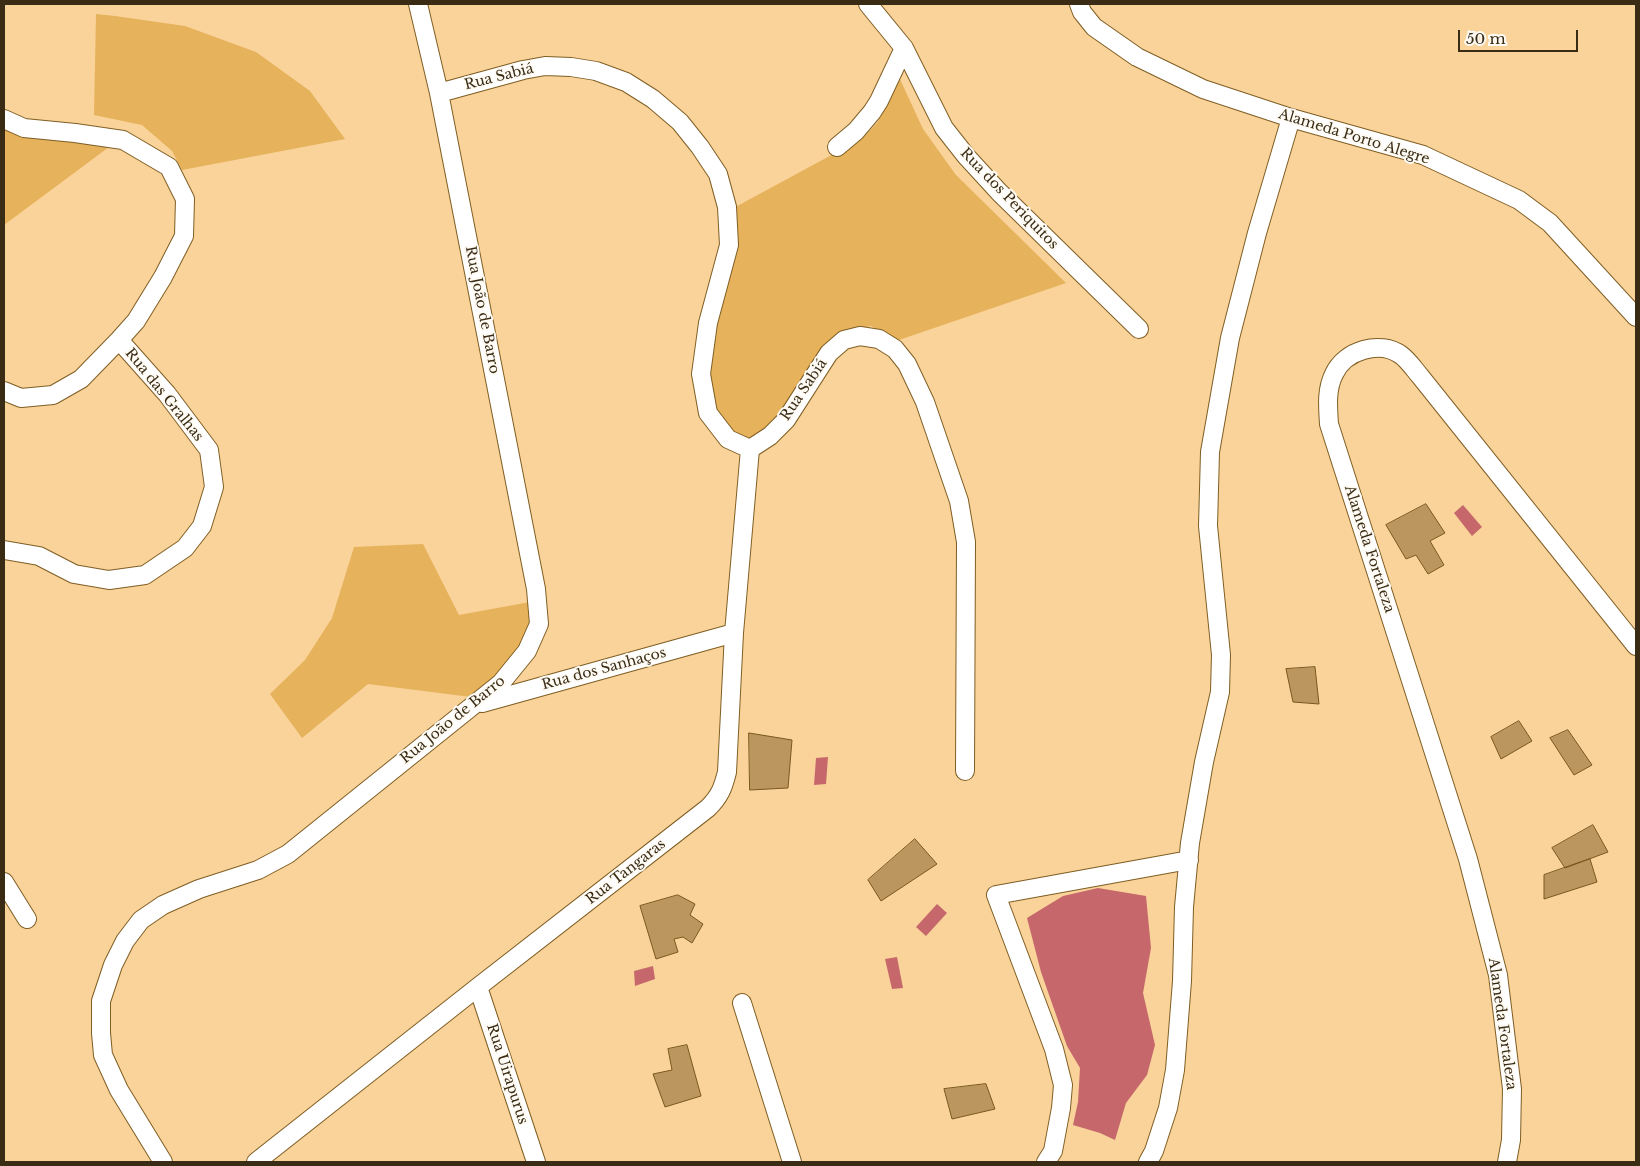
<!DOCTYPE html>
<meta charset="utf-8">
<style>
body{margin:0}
#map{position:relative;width:1640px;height:1166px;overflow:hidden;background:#f9d399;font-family:"Libre Baskerville",serif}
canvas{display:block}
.frame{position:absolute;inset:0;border:5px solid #3a2c14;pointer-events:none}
.scale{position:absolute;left:1458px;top:30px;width:120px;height:22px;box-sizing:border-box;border:2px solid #3a2c14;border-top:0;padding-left:6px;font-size:15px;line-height:18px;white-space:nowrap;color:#3a2c14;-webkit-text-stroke:4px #fefaf4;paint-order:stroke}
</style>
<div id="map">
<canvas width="1640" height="1166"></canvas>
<div class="frame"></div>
<div class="scale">50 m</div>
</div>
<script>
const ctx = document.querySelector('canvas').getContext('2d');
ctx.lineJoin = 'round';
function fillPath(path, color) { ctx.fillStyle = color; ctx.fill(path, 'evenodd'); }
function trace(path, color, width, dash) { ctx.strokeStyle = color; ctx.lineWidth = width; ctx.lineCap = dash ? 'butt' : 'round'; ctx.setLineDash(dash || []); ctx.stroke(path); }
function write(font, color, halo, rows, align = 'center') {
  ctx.font = font + ' "Libre Baskerville",serif'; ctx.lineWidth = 4; ctx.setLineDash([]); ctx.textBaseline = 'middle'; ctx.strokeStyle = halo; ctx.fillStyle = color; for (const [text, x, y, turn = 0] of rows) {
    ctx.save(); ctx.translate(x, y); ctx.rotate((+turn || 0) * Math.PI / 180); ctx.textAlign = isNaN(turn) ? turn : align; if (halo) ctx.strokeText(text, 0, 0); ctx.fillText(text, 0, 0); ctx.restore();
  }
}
fillPath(new Path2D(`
 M 96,14 L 115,16 L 185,26 L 256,52 L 310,91 L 345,139 L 182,170 L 172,151 L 142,125 L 94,115 Z
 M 899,77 L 923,129 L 956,175 L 1066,283 L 896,341 L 871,326 L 846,331 L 782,417 L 767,431 L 744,443 L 712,410 L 706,374 L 728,211 L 863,138 L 878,122 Z
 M 4,121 L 109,147 L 4,225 Z
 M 423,544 L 459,615 L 530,602 L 532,623 L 522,648 L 496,677 L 471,697 L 368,684 L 302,738 L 270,694 L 305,660 L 332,618 L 354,547 Z`), '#e6b25c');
fillPath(new Path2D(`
 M 1463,505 L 1482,527 L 1472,536 L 1454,513 Z
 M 828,757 L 826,784 L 814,785 L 816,758 Z
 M 1098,888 L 1146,896 L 1151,948 L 1143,993 L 1155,1045 L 1147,1075 L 1126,1103 L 1115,1140 L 1100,1133 L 1073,1125 L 1078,1102 L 1080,1068 L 1067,1046 L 1041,972 L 1027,918 L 1063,896 Z
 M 937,904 L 947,913 L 926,936 L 916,927 Z
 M 897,957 L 903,988 L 892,989 L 885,959 Z
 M 653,966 L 655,979 L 635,986 L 634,971 Z`), '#c6676c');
const building = new Path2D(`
 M 1426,504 L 1445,533 L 1430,541 L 1444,565 L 1428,574 L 1416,555 L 1406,559 L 1386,525 Z
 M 1315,667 L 1319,704 L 1293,702 L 1286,669 Z
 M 1519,721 L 1532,741 L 1501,759 L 1491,737 Z
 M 1568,730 L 1592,765 L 1574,775 L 1550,738 Z
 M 749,733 L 792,740 L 788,788 L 750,790 Z
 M 1593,825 L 1608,852 L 1565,868 L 1552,848 Z
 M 915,839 L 937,864 L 881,901 L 868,880 Z
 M 1590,859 L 1597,882 L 1544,899 L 1544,875 Z
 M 678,895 L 695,904 L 690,915 L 703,924 L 692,943 L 683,937 L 674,939 L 678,952 L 656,959 L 640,906 Z
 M 687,1045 L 701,1096 L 665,1107 L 653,1074 L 672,1070 L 668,1049 Z
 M 986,1084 L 995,1109 L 952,1119 L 944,1089 Z`);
fillPath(building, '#bb975f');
trace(building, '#79581e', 1);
const minor = new Path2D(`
 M 868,4 L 904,48 L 944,128 L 966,156 L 999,192 L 1139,329
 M 1079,4 L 1082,12 L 1094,27 L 1137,57 L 1203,89 L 1291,118 L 1423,155 L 1519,200 L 1550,223 L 1636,317
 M 439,93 L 523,70 L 545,66 L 571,67 L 596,71 L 626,82 L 653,99 L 680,122 L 700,147 L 718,174 L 727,207 L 729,245 L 708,323 L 701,374 L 708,413 L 728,439 L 750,449 L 770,436 L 786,420 L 829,353 L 844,340 L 860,336 L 879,339 L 895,349 L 907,364 L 925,402 L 959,501 L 966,542 L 965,771
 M 4,119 L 24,128 L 75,133 L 123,140 L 169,167 L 185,199 L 184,236 L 163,277 L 136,321 L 119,340 L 81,379 L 53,395 L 21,398 L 4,391
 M 837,147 L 856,131 L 872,112 L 879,101 L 904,48
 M 4,550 L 39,556 L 74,574 L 109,580 L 145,575 L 185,548 L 202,526 L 214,487 L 209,450 L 167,394 L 119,340
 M 482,703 L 734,633
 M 4,882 L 27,919
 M 478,987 L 536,1162
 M 742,1003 L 792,1162
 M 163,1162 L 119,1090 L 103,1055 L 101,1033 L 101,1001 L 113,965 L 125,941 L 141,920 L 163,905 L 199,889 L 258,870 L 288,854 L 501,683 L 527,651 L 539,624 L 536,589 L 439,93 L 418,4
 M 256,1162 L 478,987 L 708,808 C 720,796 723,788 727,772 L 734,633 L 750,449
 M 1046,1162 L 1053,1151 L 1061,1108 L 1063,1085 L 1054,1049 L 996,895 L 1189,860
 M 1148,1162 L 1154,1151 L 1168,1108 L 1175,1070 L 1182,981 L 1184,907 L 1190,843 L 1204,762 L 1220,692 L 1221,655 L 1208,526 L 1210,452 L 1230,338 L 1257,233 L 1291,118
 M 1507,1162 L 1511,1140 L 1512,1089 L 1498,975 L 1468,859 L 1329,424 C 1328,407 1326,390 1334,374 C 1345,350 1380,340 1401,355 C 1408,360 1414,369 1420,376 L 1636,646`);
trace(minor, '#7f5e24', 20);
trace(minor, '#fff', 18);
write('14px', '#3a2c14', '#fefaf4', [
 ["Rua Sabiá",499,77,-14],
 ["Alameda Porto Alegre",1354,137,17],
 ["Rua dos Periquitos",1009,199,46],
 ["Rua João de Barro",482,310,79],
 ["Rua Sabiá",804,390,-56],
 ["Rua das Gralhas",164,395,51],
 ["Alameda Fortaleza",1369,549,72],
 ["Rua dos Sanhaços",604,669,-15],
 ["Rua João de Barro",453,720,-39],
 ["Rua Tangaras",626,872,-38],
 ["Alameda Fortaleza",1502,1024,82],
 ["Rua Uirapurus",507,1074,72]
]);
</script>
